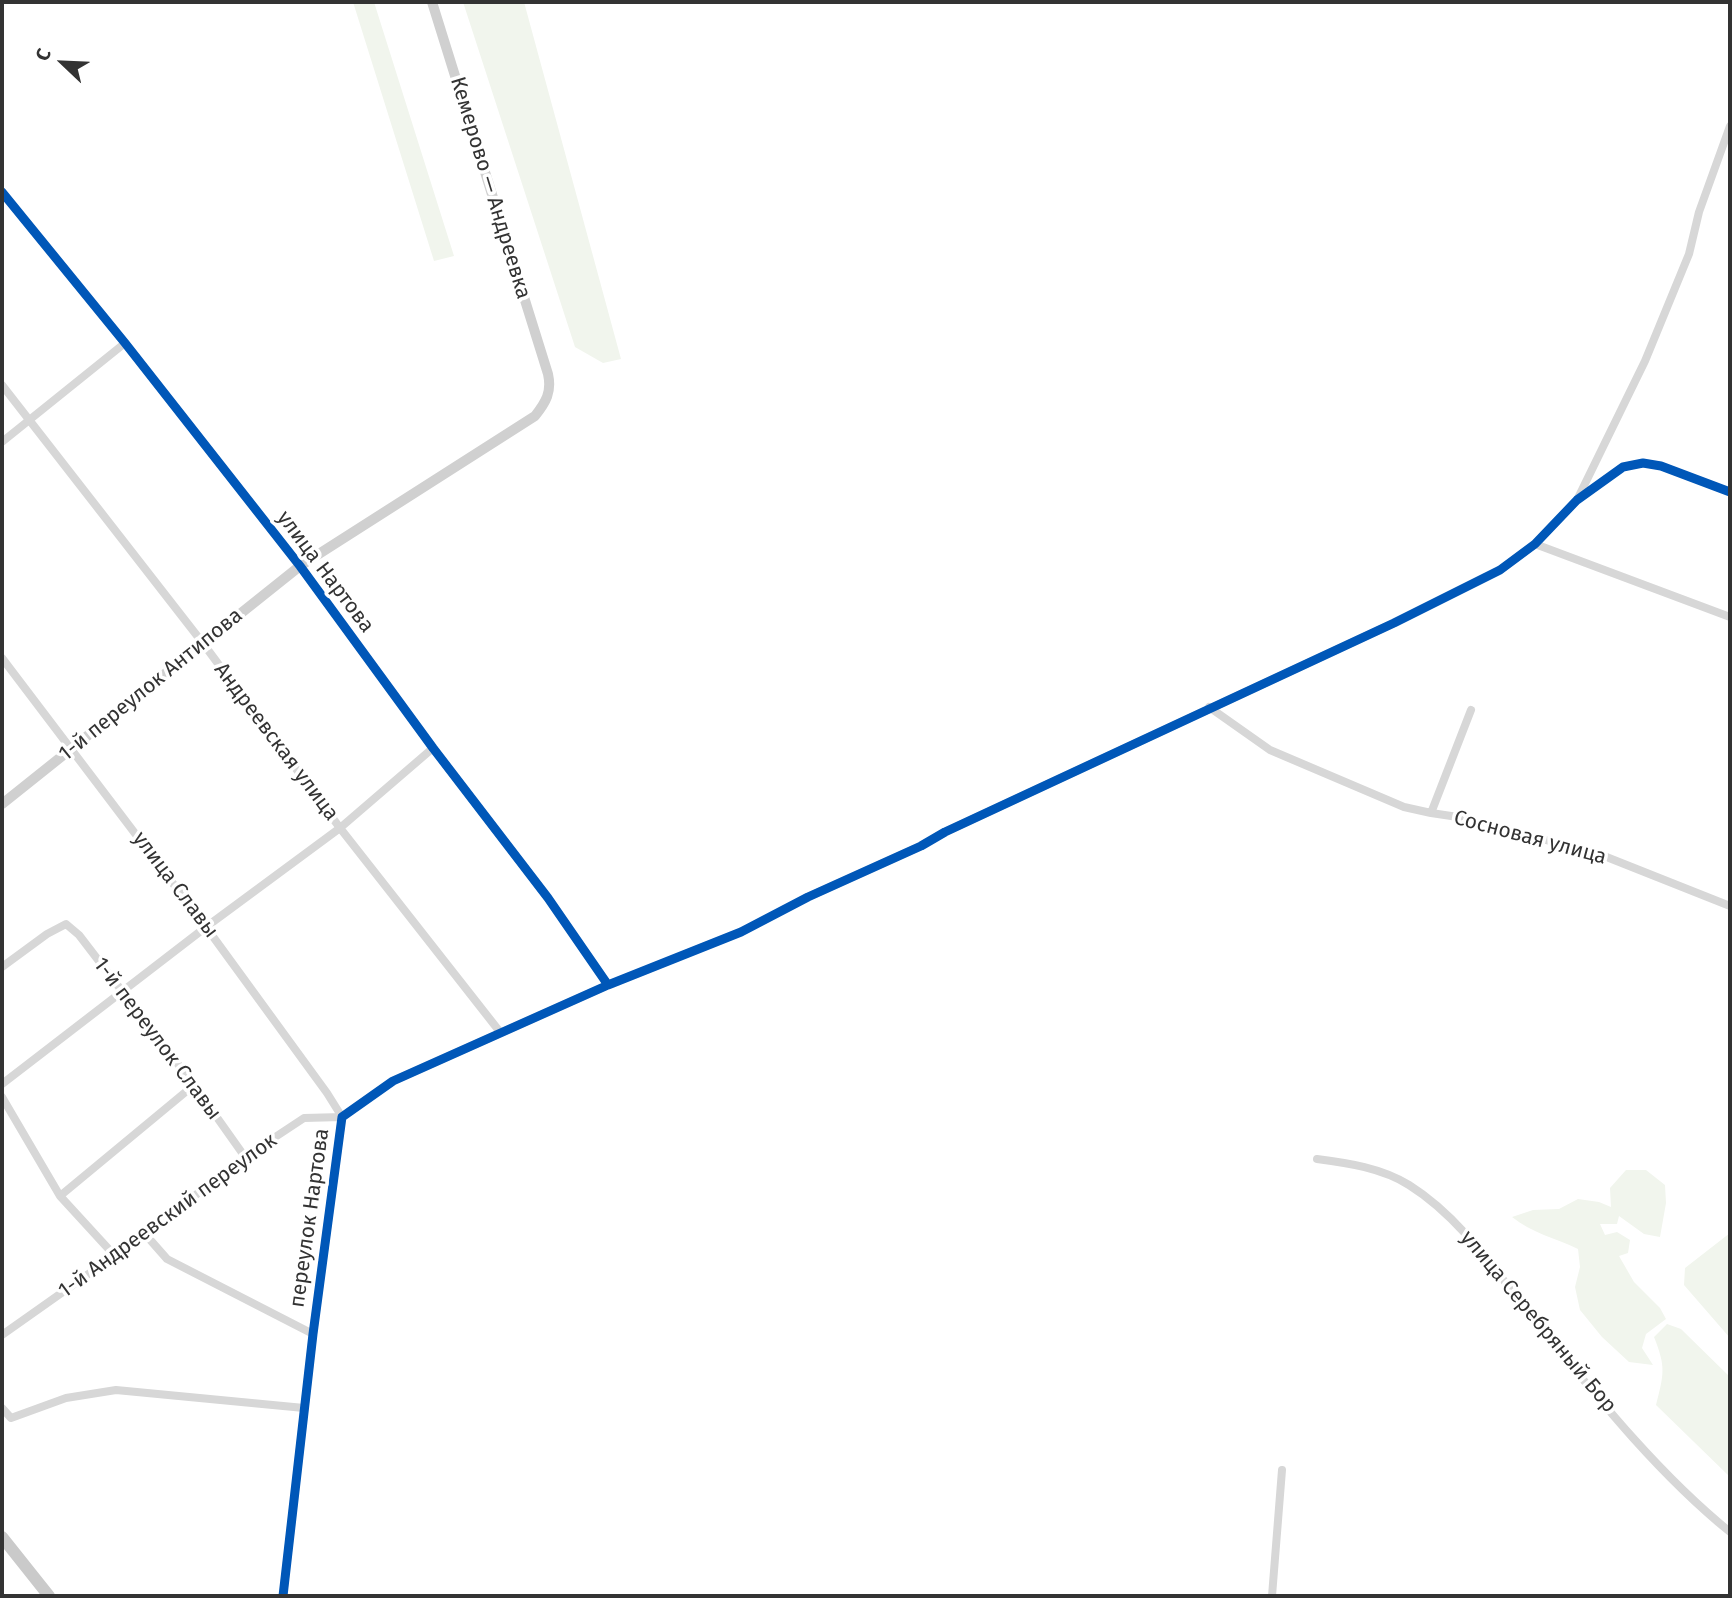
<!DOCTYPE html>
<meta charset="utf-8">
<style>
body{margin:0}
#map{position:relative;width:1732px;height:1598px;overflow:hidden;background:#fff;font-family:"Fira Sans",sans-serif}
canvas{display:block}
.frame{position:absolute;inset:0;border:4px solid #333;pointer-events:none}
.north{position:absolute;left:28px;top:28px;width:70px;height:70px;-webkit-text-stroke:5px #fff;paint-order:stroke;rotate:293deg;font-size:19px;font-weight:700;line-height:28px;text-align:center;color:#333}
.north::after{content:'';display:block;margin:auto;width:24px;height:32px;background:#333;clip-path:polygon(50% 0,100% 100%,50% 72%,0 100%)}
</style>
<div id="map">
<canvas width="1732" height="1598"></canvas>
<div class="frame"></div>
<div class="north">С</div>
</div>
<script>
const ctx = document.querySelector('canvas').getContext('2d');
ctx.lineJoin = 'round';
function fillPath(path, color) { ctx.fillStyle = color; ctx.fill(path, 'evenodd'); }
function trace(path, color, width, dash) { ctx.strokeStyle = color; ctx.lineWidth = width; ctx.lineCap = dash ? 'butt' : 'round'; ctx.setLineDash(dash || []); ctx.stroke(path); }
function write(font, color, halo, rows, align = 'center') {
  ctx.font = font + ' "Fira Sans",sans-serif'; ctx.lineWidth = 7; ctx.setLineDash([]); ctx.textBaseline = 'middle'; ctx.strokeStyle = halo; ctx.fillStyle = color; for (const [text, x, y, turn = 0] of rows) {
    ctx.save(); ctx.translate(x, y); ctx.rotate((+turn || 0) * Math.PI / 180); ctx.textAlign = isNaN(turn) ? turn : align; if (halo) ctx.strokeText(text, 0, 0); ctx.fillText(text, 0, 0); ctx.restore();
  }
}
fillPath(new Path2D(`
 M 353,2 L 374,2 L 454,256 L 434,261 Z
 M 463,2 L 524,2 L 621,359 L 603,363 L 575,347 Z
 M 1626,1170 L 1646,1170 L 1665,1185 L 1666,1203 L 1660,1237 L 1644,1234 L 1619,1216 L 1617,1224 L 1600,1224 L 1605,1235 L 1617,1232 L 1630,1240 L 1628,1253 L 1619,1256 L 1634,1282 L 1660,1308 L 1666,1319 L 1646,1334 L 1642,1348 L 1653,1365 L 1629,1362 L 1602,1337 L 1580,1310 L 1575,1287 L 1580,1267 L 1578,1249 C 1555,1238 1532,1233 1512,1217 L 1533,1210 L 1559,1209 L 1578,1199 L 1599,1202 L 1611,1207 L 1610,1188 Z
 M 1730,1233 L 1730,1338 L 1684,1285 L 1685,1268 Z
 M 1667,1324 L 1681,1329 L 1730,1377 L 1730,1477 L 1656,1405 C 1664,1374 1666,1367 1654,1337 Z`), '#f1f5ed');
trace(new Path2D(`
 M 2,192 L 125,343 L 300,566 L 433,748 L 548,898 L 608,985
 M 2,385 L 202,642 L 340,828 L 500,1032
 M 2,442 L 125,343
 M 1578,498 L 1645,361 L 1689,254 L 1699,212 L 1730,126
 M 1535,544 L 1730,617
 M 2,658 L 206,927 L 327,1093 L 342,1117 L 304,1118 L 245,1157 L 145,1234 L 2,1335
 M 1209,707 L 1270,750 L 1404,807 L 1431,813
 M 1471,710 L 1431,813 L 1458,817 L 1599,854 L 1730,906
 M 2,967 L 47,934 L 66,924 L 79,935 L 194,1085 L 245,1157
 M 2,1084 L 206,927 L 340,828 L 433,748
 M 2,1097 L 60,1196 L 115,1256
 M 1317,1159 C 1348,1163 1382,1168 1409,1185 C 1460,1217 1495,1270 1532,1317 C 1593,1392 1655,1471 1730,1532
 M 60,1196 L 194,1085
 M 145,1234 L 167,1259 L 313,1334
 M 2,1408 L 11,1418 L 66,1398 L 116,1390 L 304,1408
 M 283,1596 L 313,1334 L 342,1117 L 393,1081 L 608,985 L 741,932 L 808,897 L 921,846 L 945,832 L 1394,623 L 1500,570 L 1535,544 L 1577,500 L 1623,467 L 1643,463 L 1661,466 L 1730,492
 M 1272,1596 L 1282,1470`), '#d7d7d7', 8);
trace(new Path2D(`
 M 2,804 L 300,566 L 535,416 C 546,402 552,392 548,374 L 432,2`), '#d0d0d0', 10);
trace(new Path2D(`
 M 2,1537 L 49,1596`), '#cacaca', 12);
trace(new Path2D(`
 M 2,192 L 125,343 L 300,566 L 433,748 L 548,898 L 608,985
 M 283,1596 L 313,1334 L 342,1117 L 393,1081 L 608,985 L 741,932 L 808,897 L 921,846 L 945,832 L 1394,623 L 1500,570 L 1535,544 L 1577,500 L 1623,467 L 1643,463 L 1661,466 L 1730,492`), '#0057b8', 9);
write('21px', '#333', '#fff', [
 ["Кемерово — Андреевка",490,188,73],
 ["улица Нартова",325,572,53],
 ["1-й переулок Антипова",151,685,-39],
 ["Андреевская улица",276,742,53],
 ["Сосновая улица",1530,838,15],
 ["улица Славы",175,885,53],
 ["1-й переулок Славы",157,1039,53],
 ["1-й Андреевский переулок",168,1216,-36],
 ["переулок Нартова",310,1218,-82],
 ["улица Серебряный Бор",1538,1322,50]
]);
</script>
